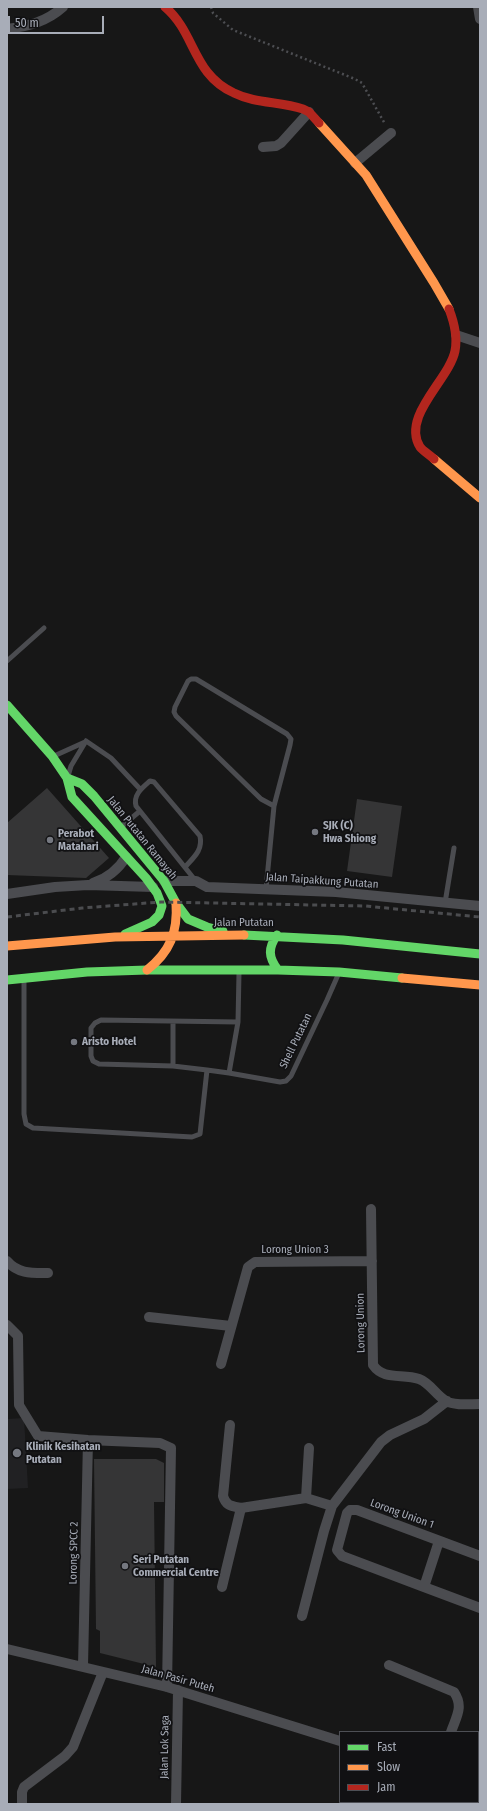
<!DOCTYPE html>
<style>
body{margin:0}
#map{position:relative;width:487px;height:1811px;overflow:hidden;background:#171717;font-family:"Fira Sans Condensed",sans-serif}
canvas{display:block}
.frame{position:absolute;inset:0;border:8px solid #a8adb8;pointer-events:none}
.legend{position:absolute;left:339px;top:1731px;width:140px;height:72px;box-sizing:border-box;background:#111113;border:1px solid #4d4f55;margin:0;padding:5px 7px;list-style:none;font-size:12px;color:#a8adb8}
.legend li{display:flex;align-items:center;gap:8px;height:20px}
.legend b{width:20px;border:1px solid #4d4f55}
.scale{position:absolute;left:8px;top:16px;width:96px;height:18px;box-sizing:border-box;border:2px solid #a8adb8;border-top:0;padding-left:5px;font-size:12px;line-height:14px;white-space:nowrap;color:#a8adb8;-webkit-text-stroke:3px #111113;paint-order:stroke}
</style>
<div id="map">
<canvas width="487" height="1811"></canvas>
<div class="frame"></div>
<ul class="legend">
<li><b style="height:5px;background:#63d668"></b>Fast</li>
<li><b style="height:5px;background:#ff974d"></b>Slow</li>
<li><b style="height:5px;background:#b3261e"></b>Jam</li>
</ul>
<div class="scale">50 m</div>
</div>
<script>
const ctx = document.querySelector('canvas').getContext('2d');
ctx.lineJoin = 'round';
function fillPath(path, color) { ctx.fillStyle = color; ctx.fill(path, 'evenodd'); }
function trace(path, color, width, dash) { ctx.strokeStyle = color; ctx.lineWidth = width; ctx.lineCap = dash ? 'butt' : 'round'; ctx.setLineDash(dash || []); ctx.stroke(path); }
function write(font, color, halo, rows, align = 'center') {
  ctx.font = font + ' "Fira Sans Condensed",sans-serif'; ctx.lineWidth = 3.5; ctx.setLineDash([]); ctx.textBaseline = 'middle'; ctx.strokeStyle = halo; ctx.fillStyle = color; for (const [text, x, y, turn = 0] of rows) {
    ctx.save(); ctx.translate(x, y); ctx.rotate((+turn || 0) * Math.PI / 180); ctx.textAlign = isNaN(turn) ? turn : align; if (halo) ctx.strokeText(text, 0, 0); ctx.fillText(text, 0, 0); ctx.restore();
  }
}
fillPath(new Path2D(`
 M 24,1418 L 28,1488 L 7,1489 L 7,1419 Z`), '#212123');
fillPath(new Path2D(`
 M 47,788 L 109,858 L 86,878 L 7,875 L 7,823 Z
 M 357,799 L 402,806 L 392,877 L 347,871 Z
 M 94,1459 L 156,1459 L 164,1463 L 164,1502 L 154,1502 L 156,1667 L 100,1653 L 100,1631 L 96,1629 Z`), '#353536');
trace(new Path2D(`
 M 211,7 L 213,13 L 233,30 L 355,79 L 362,83 L 385,124`), '#4d4e52', 2.5, [2, 3]);
trace(new Path2D(`
 M 7,661 L 44,628
 M 86,741 L 111,758 L 140,789
 M 54,756 L 85,742
 M 68,776 L 71,766 L 86,741
 M 121,827 L 140,811
 M 186,866 C 194,857 203,850 200,836 L 154,782 L 150,781 C 142,788 133,795 136,806 L 195,880
 M 266,889 L 274,806 L 290,745 L 291,739 L 287,734 L 196,679 L 191,679 L 188,681 L 175,707 L 174,712 L 176,716 L 261,799 L 274,806
 M 445,903 L 454,848
 M 239,973 L 238,1022 L 229,1073 L 280,1082 L 286,1081 L 291,1076 L 327,1000 L 338,975
 M 24,981 L 24,1114 L 26,1124 L 33,1128 L 192,1137 L 200,1134 L 207,1070 L 173,1066 L 99,1064 L 93,1061 L 91,1056 L 91,1028 L 95,1023 L 101,1020 L 238,1022
 M 173,1066 L 173,1022
 M 207,1070 L 229,1073`), '#4b4c50', 5);
trace(new Path2D(`
 M 478,7 L 480,19
 M 7,29 C 29,26 46,22 63,7
 M 263,147 L 276,146 L 281,143 L 309,112
 M 355,163 L 391,133
 M 456,335 L 480,343
 M 164,881 L 196,881 L 207,887 L 336,892 L 480,906
 M 93,883 C 108,878 118,870 126,857
 M 7,894 L 55,887 L 88,885 L 153,887
 M 371,1209 L 373,1365 C 384,1381 403,1373 419,1379 C 430,1383 436,1395 446,1401 C 455,1406 470,1404 480,1404
 M 7,1261 C 18,1274 32,1273 48,1273
 M 149,1317 L 231,1326
 M 7,1325 L 18,1336 L 19,1405 L 38,1436 L 88,1440 L 160,1443 L 171,1448 L 167,1687
 M 221,1364 L 248,1267 L 255,1262 L 372,1261
 M 230,1425 L 223,1496 C 226,1506 231,1506 241,1508
 M 306,1498 L 309,1448
 M 439,1541 L 424,1587 L 342,1556 L 337,1550 L 347,1513 L 350,1510 L 357,1510 L 480,1556
 M 222,1587 L 241,1508 L 306,1498 L 332,1506
 M 424,1587 L 480,1608
 M 302,1616 L 324,1531 L 332,1506 L 381,1442 L 390,1435 L 424,1419 L 447,1401
 M 7,1649 L 167,1687 L 340,1741
 M 389,1665 L 454,1692 C 464,1707 456,1717 451,1732
 M 83,1666 L 88,1440
 M 478,1797 L 480,1798
 M 348,1802 L 348,1804
 M 22,1804 L 22,1792 L 24,1787 L 65,1756 L 73,1747 L 103,1672
 M 176,1804 L 178,1690`), '#4b4c50', 10);
trace(new Path2D(`
 M 7,705 L 52,756 L 67,778 L 72,797 L 146,878 L 157,893 L 162,906 L 159,915 L 152,922 L 125,934
 M 67,778 L 82,784 L 94,796 L 164,881 L 176,903 L 188,919 L 207,927 L 223,931
 M 244,935 L 343,940 L 480,954
 M 277,935 C 268,948 268,957 278,970
 M 7,980 L 87,972 L 147,970 L 278,970 L 339,972 L 402,978`), '#63d668', 9);
trace(new Path2D(`
 M 319,123 L 366,175 L 434,283 L 449,309
 M 434,459 L 480,498
 M 7,946 L 115,937 L 244,935
 M 147,970 C 170,952 178,932 176,903
 M 402,978 L 480,985`), '#ff974d', 9);
trace(new Path2D(`
 M 165,7 C 196,33 192,74 234,93 C 256,104 280,101 303,109 L 309,112 L 319,123
 M 434,459 C 430,455 423,451 420,447 C 401,416 449,380 455,351 C 458,336 454,322 449,309`), '#b3261e', 9);
trace(new Path2D(`
 M 7,917 L 82,908 L 161,902 L 365,906 L 480,917`), '#4b4c4f', 3, [5, 4]);
for (const [x, y, r, color] of [
 [315,832,4,"#757880"],
 [50,840,4,"#757880"],
 [74,1042,4,"#757880"],
 [17,1453,5,"#757880"],
 [125,1566,4,"#757880"]
]) { const dot = new Path2D(); dot.arc(x, y, r, 0, 2 * Math.PI); ctx.fillStyle = color; ctx.fill(dot); trace(dot, '#111113', 1.5); }
write('bold 11px', '#a8adb8', '#111113', [
 ["SJK (C)",323,826],
 ["Hwa Shiong",323,839],
 ["Perabot",58,834],
 ["Matahari",58,847],
 ["Aristo Hotel",82,1042],
 ["Klinik Kesihatan",26,1447],
 ["Putatan",26,1460],
 ["Seri Putatan",133,1560],
 ["Commercial Centre",133,1573]
], 'left');
write('11px', '#a8adb8', '#111113', [
 ["Jalan Putatan Ramayah",142,838,51],
 ["Jalan Taipakkung Putatan",322,881,4],
 ["Jalan Putatan",244,923],
 ["Shell Putatan",296,1041,-64],
 ["Lorong Union 3",295,1250],
 ["Lorong Union",361,1323,-91],
 ["Lorong Union 1",402,1514,20],
 ["Lorong SPCC 2",74,1553,-89],
 ["Jalan Pasir Puteh",178,1679,16],
 ["Jalan Lok Saga",165,1747,-89]
]);
</script>
